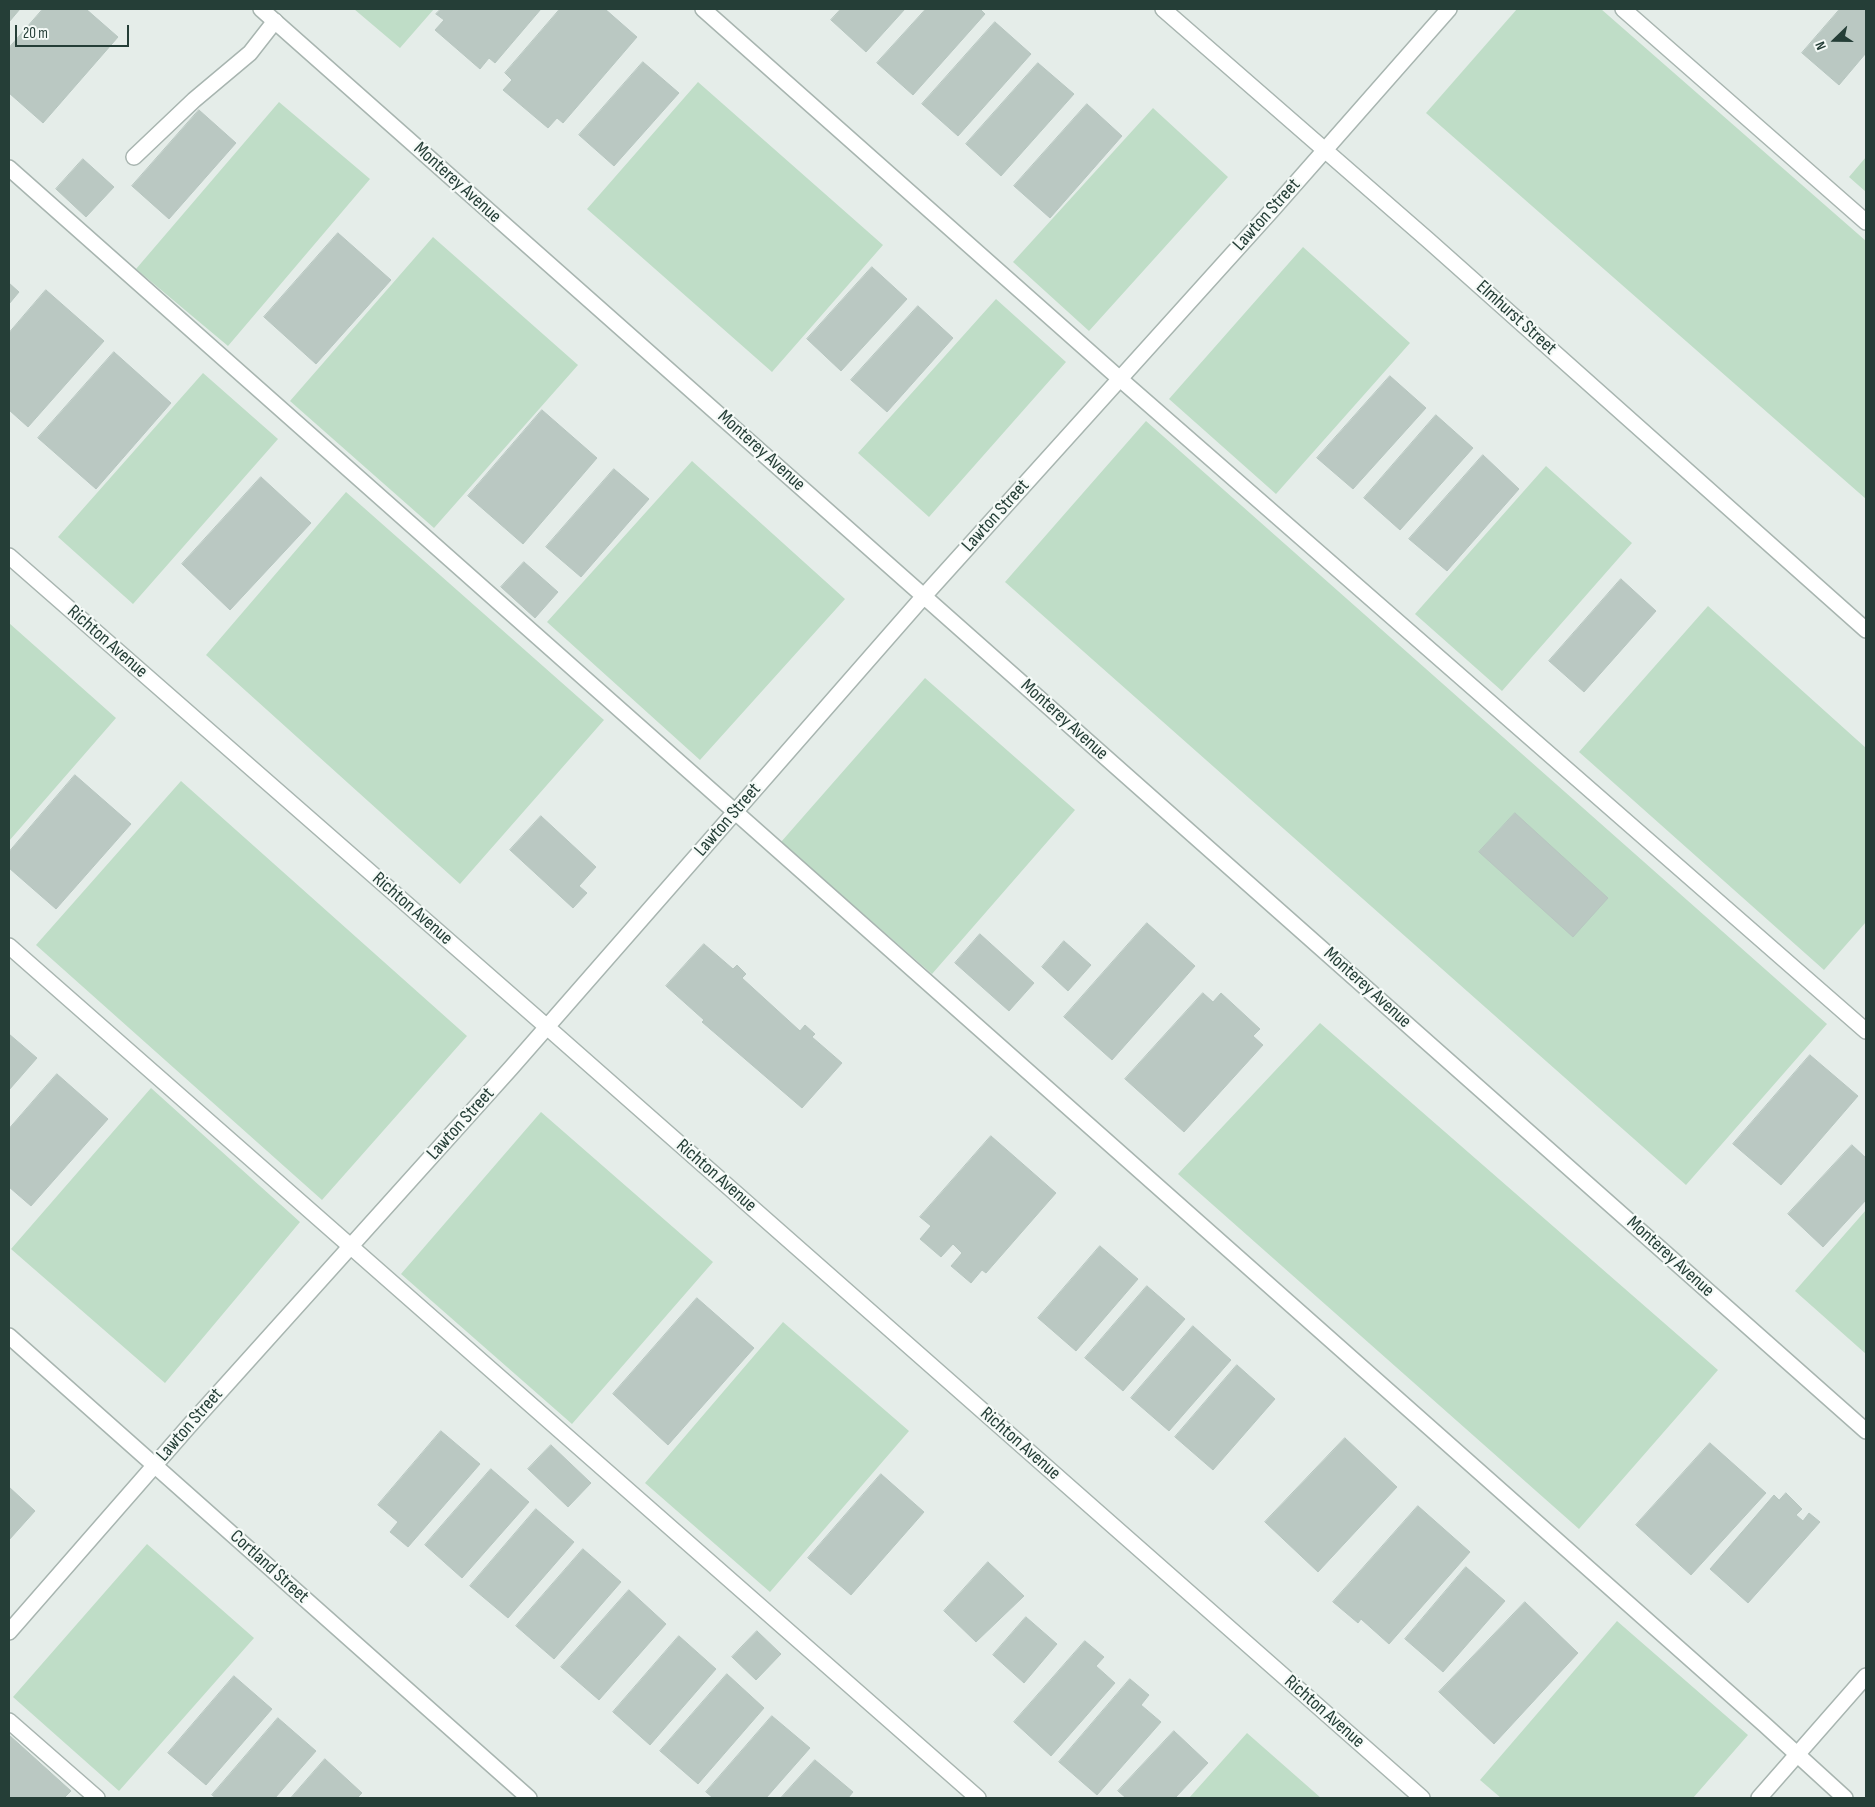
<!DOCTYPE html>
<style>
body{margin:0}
#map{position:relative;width:1875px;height:1807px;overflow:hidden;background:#e5ede9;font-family:"Sofia Sans Condensed",sans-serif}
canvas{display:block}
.frame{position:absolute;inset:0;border:10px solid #253e37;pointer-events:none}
.north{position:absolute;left:1810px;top:15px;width:50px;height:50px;-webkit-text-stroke:4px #f5faf7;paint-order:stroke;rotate:248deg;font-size:14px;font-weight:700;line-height:20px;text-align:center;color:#253e37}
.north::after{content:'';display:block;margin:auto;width:18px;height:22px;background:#253e37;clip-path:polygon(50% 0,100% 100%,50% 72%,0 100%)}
.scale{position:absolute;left:15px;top:25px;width:114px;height:22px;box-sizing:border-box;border:2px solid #253e37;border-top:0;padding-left:6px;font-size:15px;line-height:18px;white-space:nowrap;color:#253e37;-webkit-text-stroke:4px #f5faf7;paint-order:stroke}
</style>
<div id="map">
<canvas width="1875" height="1807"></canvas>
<div class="frame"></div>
<div class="north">N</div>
<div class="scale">20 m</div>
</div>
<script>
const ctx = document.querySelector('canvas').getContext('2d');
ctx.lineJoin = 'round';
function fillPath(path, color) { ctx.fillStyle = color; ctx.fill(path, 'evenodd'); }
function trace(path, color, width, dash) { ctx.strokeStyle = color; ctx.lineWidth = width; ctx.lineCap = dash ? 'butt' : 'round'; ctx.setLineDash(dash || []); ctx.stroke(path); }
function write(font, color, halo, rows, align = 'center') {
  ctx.font = font + ' "Sofia Sans Condensed",sans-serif'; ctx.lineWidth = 4.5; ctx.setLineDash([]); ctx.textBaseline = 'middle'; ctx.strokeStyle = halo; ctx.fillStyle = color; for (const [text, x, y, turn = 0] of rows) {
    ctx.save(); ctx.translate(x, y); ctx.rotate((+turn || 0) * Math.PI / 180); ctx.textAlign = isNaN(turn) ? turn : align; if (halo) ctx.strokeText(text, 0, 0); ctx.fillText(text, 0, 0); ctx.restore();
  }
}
fillPath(new Path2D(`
 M 354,9 L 434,9 L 400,48 Z
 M 1517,9 L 1601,9 L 1866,241 L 1866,499 L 1426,113 Z
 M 698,82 L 883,245 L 772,372 L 587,209 Z
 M 279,102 L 370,179 L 228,346 L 136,269 Z
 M 1153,108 L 1228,177 L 1089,331 L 1013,262 Z
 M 1866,157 L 1866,192 L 1849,177 Z
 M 433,237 L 578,365 L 434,528 L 290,401 Z
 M 1303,247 L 1410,343 L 1276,494 L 1169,399 Z
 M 996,299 L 1066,362 L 929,517 L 858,453 Z
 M 203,373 L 278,439 L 133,604 L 58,537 Z
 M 1146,421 L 1827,1024 L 1686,1185 L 1005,582 Z
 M 692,461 L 845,599 L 700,760 L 547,622 Z
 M 1546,466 L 1632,543 L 1502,691 L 1415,614 Z
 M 346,492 L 604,720 L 460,884 L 206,655 Z
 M 1708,606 L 1866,748 L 1866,922 L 1824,970 L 1579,752 Z
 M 9,623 L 116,718 L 9,841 Z
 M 925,678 L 1075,810 L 932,974 L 781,842 Z
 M 181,781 L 467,1036 L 322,1200 L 36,945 Z
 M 1320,1023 L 1718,1370 L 1579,1529 L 1178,1174 Z
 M 151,1088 L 300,1222 L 165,1383 L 11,1249 Z
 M 541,1112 L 713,1262 L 572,1424 L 401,1274 Z
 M 1866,1210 L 1866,1354 L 1795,1291 Z
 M 783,1322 L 909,1431 L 770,1592 L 645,1483 Z
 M 147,1544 L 254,1638 L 119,1791 L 13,1697 Z
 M 1617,1621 L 1748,1735 L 1693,1798 L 1501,1798 L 1480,1780 Z
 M 1247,1733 L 1321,1798 L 1189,1798 Z`), '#bfddc7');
const building = new Path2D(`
 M 9,9 L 20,9 L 9,22 Z
 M 43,9 L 86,9 L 118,37 L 43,123 L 9,93 L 9,48 Z
 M 441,9 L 541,9 L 495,63 L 489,58 L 480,69 L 435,30 L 444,20 L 436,14 Z
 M 560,9 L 605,9 L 637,37 L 563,123 L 557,118 L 548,128 L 503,90 L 512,80 L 505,73 Z
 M 841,9 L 905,9 L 866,52 L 831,20 Z
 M 926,9 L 980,9 L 985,14 L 913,95 L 877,63 Z
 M 1840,9 L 1866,9 L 1866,53 L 1839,85 L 1802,53 Z
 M 995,22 L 1031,54 L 958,136 L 922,104 Z
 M 643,62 L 679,93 L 614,166 L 579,135 Z
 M 1038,63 L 1074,94 L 1001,176 L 966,144 Z
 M 1087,104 L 1122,136 L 1050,218 L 1014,186 Z
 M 199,110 L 236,143 L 169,219 L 132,186 Z
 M 83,159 L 114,187 L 86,217 L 56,189 Z
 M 338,233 L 391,280 L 316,364 L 264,317 Z
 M 872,267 L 907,299 L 841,371 L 807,339 Z
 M 9,283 L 19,292 L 9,304 Z
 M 46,290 L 104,341 L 28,427 L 9,410 L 9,333 Z
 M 918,306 L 953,338 L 887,412 L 851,380 Z
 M 114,352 L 171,403 L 96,489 L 38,438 Z
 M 1390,376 L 1426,408 L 1353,489 L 1317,458 Z
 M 542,410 L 597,458 L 523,544 L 468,496 Z
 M 1436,415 L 1473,448 L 1400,530 L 1364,498 Z
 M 1483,455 L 1519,489 L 1447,571 L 1409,539 Z
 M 614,469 L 649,499 L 581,577 L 546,547 Z
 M 261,477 L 311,523 L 230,610 L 182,564 Z
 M 524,562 L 558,592 L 535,618 L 501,587 Z
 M 1621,579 L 1656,611 L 1584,692 L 1549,661 Z
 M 75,775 L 131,824 L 56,909 L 9,868 L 9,852 Z
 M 1515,813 L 1608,898 L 1573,937 L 1479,852 Z
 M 541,816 L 596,867 L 579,886 L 587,893 L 573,908 L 510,850 Z
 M 1147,923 L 1195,966 L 1112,1060 L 1064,1017 Z
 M 980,934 L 1034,983 L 1009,1011 L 955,963 Z
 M 1064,941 L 1091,965 L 1068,991 L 1042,967 Z
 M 704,944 L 733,969 L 737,965 L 746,974 L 742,978 L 800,1031 L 805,1025 L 815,1034 L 812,1037 L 842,1063 L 802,1108 L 702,1022 L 704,1020 L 666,986 Z
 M 1203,993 L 1213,1002 L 1221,993 L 1260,1029 L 1253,1036 L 1263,1045 L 1184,1132 L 1125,1079 Z
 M 9,1034 L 37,1058 L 9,1090 Z
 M 1810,1055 L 1858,1096 L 1781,1185 L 1733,1144 Z
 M 57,1074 L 108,1119 L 31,1206 L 9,1187 L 9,1129 Z
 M 991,1136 L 1056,1193 L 986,1273 L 982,1270 L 971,1283 L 951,1266 L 962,1253 L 953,1244 L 941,1257 L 920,1239 L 931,1226 L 920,1217 Z
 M 1852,1145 L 1866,1158 L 1866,1200 L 1823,1247 L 1788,1214 Z
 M 1100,1246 L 1138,1279 L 1076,1351 L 1038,1318 Z
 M 1147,1286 L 1185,1319 L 1123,1391 L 1085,1358 Z
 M 697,1298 L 754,1348 L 668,1445 L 613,1394 Z
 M 1193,1326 L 1231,1360 L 1169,1431 L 1131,1398 Z
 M 1237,1365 L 1275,1399 L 1213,1470 L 1175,1437 Z
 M 441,1431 L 480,1464 L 408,1547 L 390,1532 L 398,1522 L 378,1505 Z
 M 1345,1438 L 1397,1487 L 1318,1572 L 1265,1522 Z
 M 1710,1443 L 1766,1493 L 1691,1575 L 1636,1525 Z
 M 551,1445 L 591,1483 L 568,1507 L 528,1469 Z
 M 491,1469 L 529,1502 L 462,1578 L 425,1545 Z
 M 881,1474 L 924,1512 L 851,1595 L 808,1558 Z
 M 9,1487 L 35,1511 L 9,1540 Z
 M 1786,1493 L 1802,1509 L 1796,1515 L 1803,1521 L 1809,1513 L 1820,1522 L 1748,1603 L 1710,1569 L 1774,1495 L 1779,1500 Z
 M 1418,1506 L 1470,1552 L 1389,1644 L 1361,1619 L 1358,1623 L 1333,1602 Z
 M 536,1509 L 574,1542 L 508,1618 L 470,1586 Z
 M 583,1549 L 621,1582 L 554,1659 L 516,1626 Z
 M 988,1562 L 1024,1596 L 976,1642 L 944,1611 Z
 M 1466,1567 L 1505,1601 L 1443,1672 L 1405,1639 Z
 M 629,1590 L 666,1624 L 599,1700 L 561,1667 Z
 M 1525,1602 L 1578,1653 L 1494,1744 L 1439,1692 Z
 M 1026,1617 L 1057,1644 L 1024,1683 L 993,1655 Z
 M 757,1631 L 781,1654 L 756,1680 L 732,1657 Z
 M 679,1636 L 716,1669 L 650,1745 L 613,1712 Z
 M 1085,1641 L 1104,1657 L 1096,1666 L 1115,1683 L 1051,1756 L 1014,1722 Z
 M 727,1674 L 764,1708 L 698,1784 L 660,1751 Z
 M 234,1676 L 272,1709 L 206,1785 L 168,1753 Z
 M 1130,1679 L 1149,1695 L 1141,1705 L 1161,1722 L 1097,1795 L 1059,1762 Z
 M 772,1716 L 810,1748 L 766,1798 L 713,1798 L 706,1792 Z
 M 278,1718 L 316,1751 L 275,1798 L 216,1798 L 212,1795 Z
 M 1174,1731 L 1208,1763 L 1175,1798 L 1126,1798 L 1118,1791 Z
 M 9,1735 L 71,1791 L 64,1798 L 9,1798 Z
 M 325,1759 L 362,1793 L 357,1798 L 291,1798 Z
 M 815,1760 L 853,1792 L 848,1798 L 781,1798 Z`);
fillPath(building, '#bac8c2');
trace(building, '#b7c6c0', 1);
const lane = new Path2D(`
 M 703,9 L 1120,379 L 1866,1031
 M 1623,9 L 1866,222
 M 134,157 L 194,100 L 250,53 L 275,21
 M 9,168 L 1765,1725 L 1845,1798
 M 9,946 L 978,1798
 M 9,1721 L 97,1798`);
const street = new Path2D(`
 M 261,9 L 1866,1431
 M 1163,9 L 1428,240 L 1866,630
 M 9,556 L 547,1027 L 1422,1798
 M 9,1336 L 529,1798
 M 9,1632 L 189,1426 L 511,1068 L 924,596 L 1273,209 L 1449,9
 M 1759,1798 L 1866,1676`);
trace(lane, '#a8b5b0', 18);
trace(street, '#a8b5b0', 18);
trace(lane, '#fff', 15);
trace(street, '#fff', 15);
write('19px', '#253e37', '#f5faf7', [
 ["Monterey Avenue",457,183,42],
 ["Lawton Street",1267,215,-48],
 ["Elmhurst Street",1516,318,42],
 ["Monterey Avenue",761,451,42],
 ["Lawton Street",996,516,-48],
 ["Richton Avenue",107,642,41],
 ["Monterey Avenue",1064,720,42],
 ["Lawton Street",728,820,-49],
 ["Richton Avenue",412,909,41],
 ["Monterey Avenue",1367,988,42],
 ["Lawton Street",461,1124,-48],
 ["Richton Avenue",716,1176,41],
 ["Monterey Avenue",1670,1257,42],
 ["Lawton Street",190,1425,-49],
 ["Richton Avenue",1020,1444,41],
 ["Cortland Street",269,1567,42],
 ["Richton Avenue",1324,1712,41]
]);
</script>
